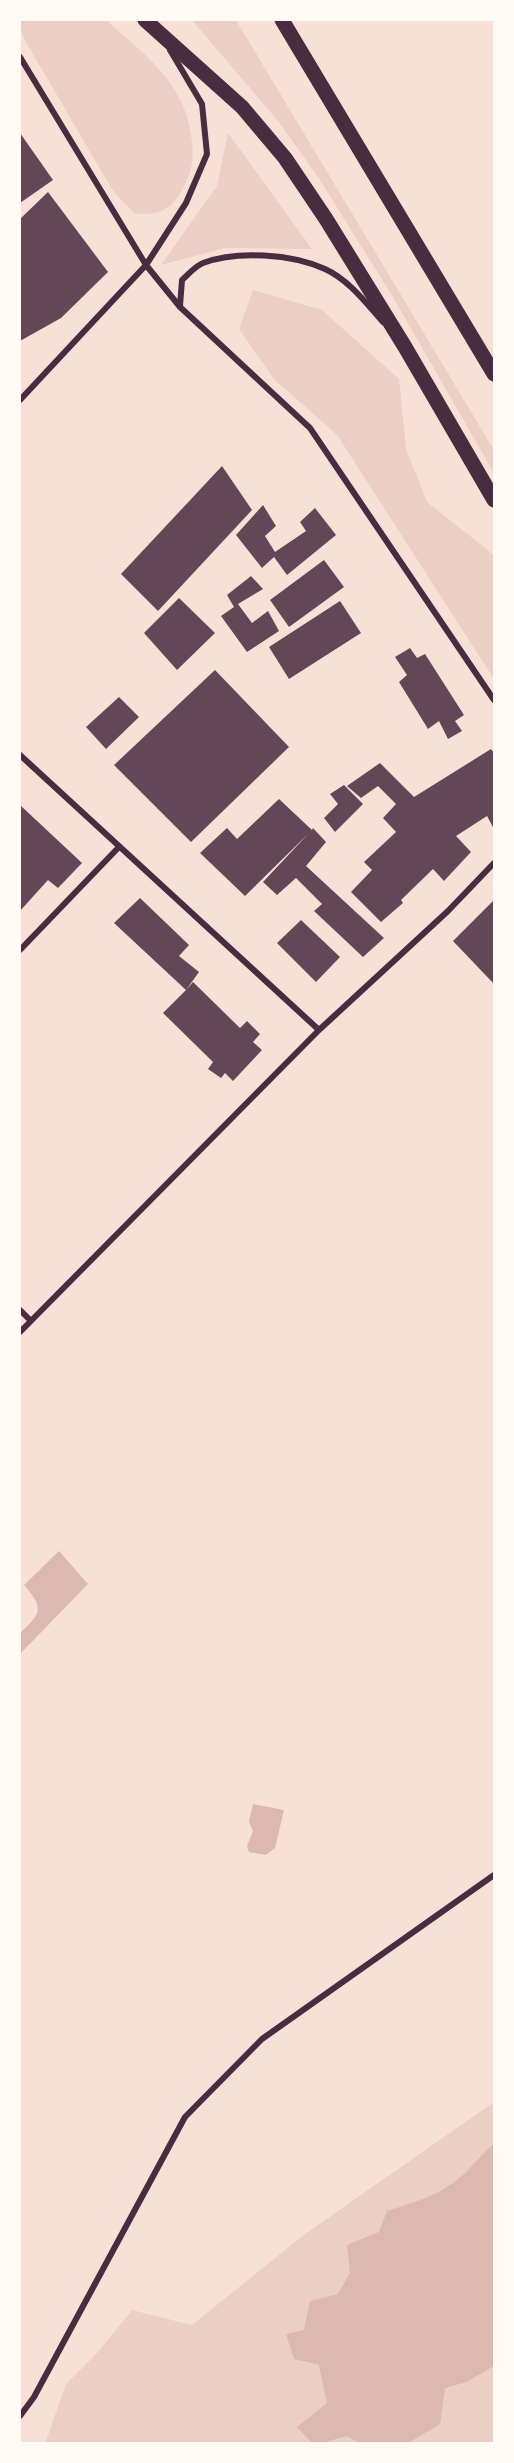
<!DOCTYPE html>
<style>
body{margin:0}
#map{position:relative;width:514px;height:2463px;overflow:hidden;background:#f7e1d7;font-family:Manrope,sans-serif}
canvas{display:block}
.frame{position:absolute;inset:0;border:21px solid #fffaf5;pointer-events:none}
</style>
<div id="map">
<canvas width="514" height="2463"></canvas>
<div class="frame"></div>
</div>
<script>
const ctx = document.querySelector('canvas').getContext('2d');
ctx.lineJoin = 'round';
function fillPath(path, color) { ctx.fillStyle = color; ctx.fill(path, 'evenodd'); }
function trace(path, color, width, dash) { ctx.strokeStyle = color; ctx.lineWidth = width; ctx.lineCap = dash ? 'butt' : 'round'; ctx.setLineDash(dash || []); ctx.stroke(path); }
fillPath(new Path2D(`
 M 20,20 L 106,20 C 143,53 184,82 191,135 C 194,156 194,168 183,188 C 171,210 161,215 135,214 L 113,191 L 30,49 L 20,30 Z
 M 192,20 L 236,20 L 494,450 L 494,473 L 391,294 L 320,180 L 278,121 Z
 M 228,133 L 312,249 L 225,248 L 161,265 L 217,186 Z
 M 253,290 L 322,310 L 399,379 L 406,449 L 427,502 L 494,555 L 494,679 L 337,435 L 274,379 L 239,329 Z
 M 494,2102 L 494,2443 L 45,2444 L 66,2384 L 97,2353 L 132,2310 L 192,2325 L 305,2234 Z`), '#ebcfc5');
fillPath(new Path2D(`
 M 59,1551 L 88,1584 L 20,1654 L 20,1633 C 42,1613 44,1608 24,1585 Z
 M 253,1804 L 284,1810 L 275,1848 L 266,1855 L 249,1852 L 247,1846 L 253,1831 L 249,1822 Z
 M 494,2144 L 494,2366 L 466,2382 L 445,2388 L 440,2424 L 408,2443 L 359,2443 L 347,2436 L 322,2443 L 312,2443 L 297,2427 L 327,2403 L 319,2365 L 294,2359 L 286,2334 L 304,2330 L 310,2301 L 338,2294 L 350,2273 L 347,2245 L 379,2232 L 387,2211 C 418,2201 439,2196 464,2174 C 475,2164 482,2153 494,2144 Z`), '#dcb8b0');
fillPath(new Path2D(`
 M 20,133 L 53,180 L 20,203 Z
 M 48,192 L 108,272 L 61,318 L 20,341 L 20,219 Z
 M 222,466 L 252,510 L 158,611 L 121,574 Z
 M 263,505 L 276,526 L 265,536 L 275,552 L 306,531 L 300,522 L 315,508 L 336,535 L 287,575 L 274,557 L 262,568 L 236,535 Z
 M 324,560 L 344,587 L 289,627 L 270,600 Z
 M 251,576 L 263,589 L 238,604 L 252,623 L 268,611 L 279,631 L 247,652 L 221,616 L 234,607 L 227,595 Z
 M 179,598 L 215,633 L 177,670 L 144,633 Z
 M 340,601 L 361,633 L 289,679 L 269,647 Z
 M 410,648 L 417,658 L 425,654 L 464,715 L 455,721 L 462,731 L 448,739 L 439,721 L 428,729 L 399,682 L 407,675 L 395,657 Z
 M 215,670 L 289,747 L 191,842 L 114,765 Z
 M 119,697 L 139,717 L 106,749 L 86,727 Z
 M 491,749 L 494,753 L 494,829 L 487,816 L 456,836 L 471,852 L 444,881 L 433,869 L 401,900 L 403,903 L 381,922 L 351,892 L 372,870 L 364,862 L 396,832 L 383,818 L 396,804 L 378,786 L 361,798 L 347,786 L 380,763 L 414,797 Z
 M 344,785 L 363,804 L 335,832 L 324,818 L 338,804 L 330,794 Z
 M 279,799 L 312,830 L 313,828 L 326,842 L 306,866 L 384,938 L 363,957 L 314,911 L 322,904 L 296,878 L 277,895 L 263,882 L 308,834 L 245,896 L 200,853 L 227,828 L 237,839 Z
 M 20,805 L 82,863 L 58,888 L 48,880 L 20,911 Z
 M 140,898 L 189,945 L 179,956 L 199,972 L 186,990 L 193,982 L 240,1028 L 247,1021 L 260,1034 L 253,1042 L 262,1050 L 233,1081 L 225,1073 L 221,1078 L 208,1069 L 213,1062 L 163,1013 L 186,990 L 114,923 Z
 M 493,901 L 494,902 L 494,984 L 453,941 Z
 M 301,920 L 340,957 L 316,982 L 277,943 Z`), '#644757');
trace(new Path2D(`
 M 20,57 L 146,265 L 180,307 L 310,428 L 494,700
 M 180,306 L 182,280 C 188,275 195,266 203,263 C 237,250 292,254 325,269 C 349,280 366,303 383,322
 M 20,400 L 146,265 L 186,203 L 207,154 L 202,104 L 170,50
 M 20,755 L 319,1030
 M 20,950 L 118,848
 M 20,1310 L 31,1321
 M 20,1332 L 319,1030 L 448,911 L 494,863
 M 20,2416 L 34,2397 L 185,2117 L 262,2039 L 494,1875`), '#4a2c40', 6);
trace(new Path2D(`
 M 145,20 L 242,107 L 285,158 L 326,219 L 405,347 L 494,500
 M 282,20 L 494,374`), '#4a2c40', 15);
</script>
